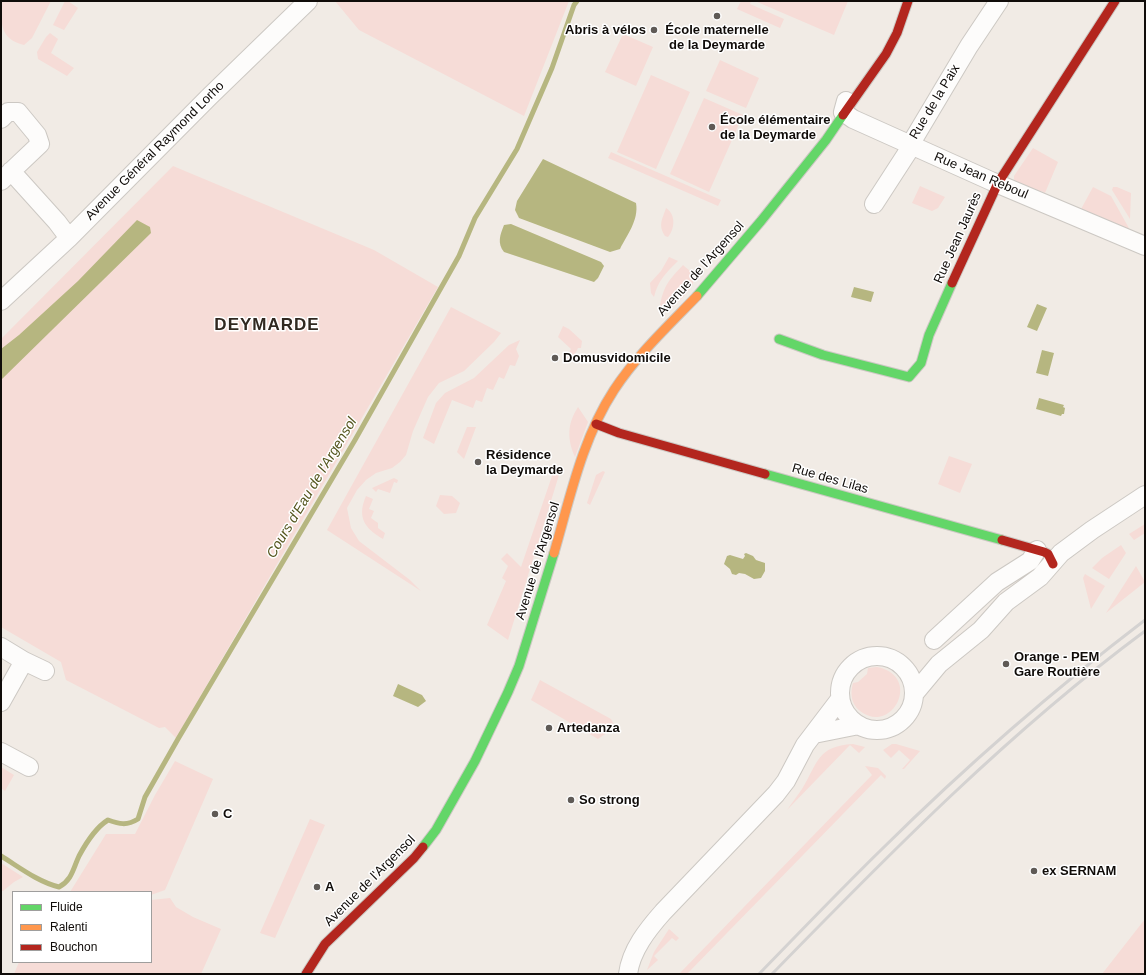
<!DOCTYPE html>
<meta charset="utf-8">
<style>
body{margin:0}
#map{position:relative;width:1146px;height:975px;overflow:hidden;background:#f1ebe5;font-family:Arial,sans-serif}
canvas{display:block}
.frame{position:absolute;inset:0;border:2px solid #100c09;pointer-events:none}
.legend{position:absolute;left:12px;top:891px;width:140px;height:72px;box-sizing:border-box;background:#fff;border:1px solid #9f9e9d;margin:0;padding:5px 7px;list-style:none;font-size:12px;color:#100c09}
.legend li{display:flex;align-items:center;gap:8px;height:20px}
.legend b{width:20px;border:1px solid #9f9e9d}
</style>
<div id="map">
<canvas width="1146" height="975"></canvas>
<div class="frame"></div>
<ul class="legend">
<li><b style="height:5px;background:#63d668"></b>Fluide</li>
<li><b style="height:5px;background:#ff974d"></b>Ralenti</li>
<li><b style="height:5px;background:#b3261e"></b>Bouchon</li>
</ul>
</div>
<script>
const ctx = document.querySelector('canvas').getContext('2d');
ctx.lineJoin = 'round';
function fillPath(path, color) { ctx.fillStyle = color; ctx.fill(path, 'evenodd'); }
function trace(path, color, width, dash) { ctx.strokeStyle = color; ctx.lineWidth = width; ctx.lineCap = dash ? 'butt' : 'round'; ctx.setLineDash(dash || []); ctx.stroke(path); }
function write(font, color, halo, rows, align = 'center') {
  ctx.font = font + ' Arial,sans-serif'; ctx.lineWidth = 3; ctx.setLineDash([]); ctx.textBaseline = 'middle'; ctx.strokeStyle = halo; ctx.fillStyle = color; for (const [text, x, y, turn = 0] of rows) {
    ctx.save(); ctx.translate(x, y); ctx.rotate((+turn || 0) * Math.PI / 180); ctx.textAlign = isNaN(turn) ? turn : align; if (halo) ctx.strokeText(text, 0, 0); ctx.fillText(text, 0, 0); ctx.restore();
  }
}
fillPath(new Path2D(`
 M 1,1 L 51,1 L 32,38 L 24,45 C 0,39 1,24 1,1 Z
 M 65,1 L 68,1 L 78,8 L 64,30 L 53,25 Z
 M 335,1 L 569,1 L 524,116 L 359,30 Z
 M 741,1 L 751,1 L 750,4 L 784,19 L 780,28 L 737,9 Z
 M 755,1 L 848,1 L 834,35 Z
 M 50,33 L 58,39 L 51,53 L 74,68 L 67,76 L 38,59 L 37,52 L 46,37 Z
 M 623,34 L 653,47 L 636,86 L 605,72 Z
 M 720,60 L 759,78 L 746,108 L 706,91 Z
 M 651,75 L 690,92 L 656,169 L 617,152 Z
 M 704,98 L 743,115 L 709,192 L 670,174 Z
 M 1033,148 L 1058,162 L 1045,193 L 1041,191 L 1040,193 L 1014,182 L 1014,176 Z
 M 611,152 L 721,200 L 718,206 L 608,158 Z
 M 173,166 L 374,250 L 438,287 L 176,738 L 165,727 L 159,728 L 66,680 L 61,662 L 1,627 L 1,339 Z
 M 920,186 L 945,197 L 938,208 L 932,211 L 912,203 Z
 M 1093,187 L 1111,196 L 1130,230 L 1128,233 L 1080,211 Z
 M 1113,187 L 1117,187 L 1131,193 L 1130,219 L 1112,190 Z
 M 666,208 C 676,214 675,229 668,237 L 665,236 C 658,225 662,220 666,208 Z
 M 669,257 L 678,261 C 666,273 658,280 654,297 L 651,293 L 650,283 L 661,271 Z
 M 683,265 C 686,268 691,271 693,274 C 699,285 677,303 669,310 L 660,305 C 664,285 669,280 683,265 Z
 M 451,307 L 501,333 L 494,342 L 464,371 L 439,383 L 428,397 L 413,431 L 406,455 L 400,462 L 392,468 L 376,473 L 366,480 L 357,490 L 347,508 L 351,528 L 359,541 L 410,580 L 421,591 L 327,530 Z
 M 563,326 L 569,329 L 582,341 L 581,348 L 578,348 L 572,360 L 566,358 L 571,349 L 558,337 Z
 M 520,340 L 516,349 L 519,356 L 515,366 L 510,365 L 504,379 L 499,377 L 493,390 L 487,388 L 482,402 L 476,400 L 473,408 L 452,400 L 434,444 L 423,438 L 436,403 L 445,393 L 474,378 L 509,345 Z
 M 578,407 L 588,422 L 575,457 C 567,439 567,424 578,407 Z
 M 467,427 L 476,427 L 464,459 L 457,452 Z
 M 949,456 L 972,464 L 960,493 L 938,484 Z
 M 603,471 L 605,472 L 590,505 L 587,503 L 596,475 Z
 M 553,473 L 559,475 L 508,640 L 487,625 L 506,581 L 502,578 L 508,566 L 501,559 L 507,553 L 521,567 Z
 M 394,478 L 398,480 L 397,483 L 394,482 L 390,493 L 378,489 L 376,492 L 372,488 Z
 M 440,495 L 452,496 L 460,503 L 456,513 L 444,514 L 436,506 Z
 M 366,496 L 373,499 L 369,509 L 374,511 L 371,518 L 378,523 L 378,528 L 385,533 L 383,539 C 364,528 357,517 366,496 Z
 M 1145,524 L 1145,533 L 1134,540 L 1129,534 Z
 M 1121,545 L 1126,553 L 1109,579 L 1092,568 L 1102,558 Z
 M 1136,566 L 1145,582 L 1106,613 Z
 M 1085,574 L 1105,586 L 1091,609 L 1083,578 Z
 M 877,667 C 923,676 892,736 860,711 C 851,704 850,693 853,683 L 858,682 L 867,674 L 868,668 Z
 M 540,680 L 611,719 L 615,727 L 598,739 L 531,700 Z
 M 853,744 L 865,747 L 859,753 L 850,745 L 787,810 C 792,803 797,796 802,789 C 818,763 817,746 853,744 Z
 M 892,744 L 896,744 L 920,751 L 904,769 L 902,769 L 910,760 L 899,750 L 891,758 L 883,750 Z
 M 175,761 L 213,779 L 165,890 L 151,895 L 151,892 L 70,892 L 106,834 L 135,834 L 155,795 Z
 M 865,766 L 878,768 L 886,776 L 885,779 L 881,775 L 687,974 L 679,974 L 872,775 Z
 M 1,767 L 14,775 L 5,791 L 1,788 Z
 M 310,819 L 325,825 L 275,938 L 260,933 Z
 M 1,863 L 23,877 L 14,882 L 3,891 L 1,891 Z
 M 170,898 L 176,907 L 193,917 L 221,929 L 201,974 L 14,974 L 19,962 L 151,962 L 151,900 Z
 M 1145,919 L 1145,974 L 1102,974 Z
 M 669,929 L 679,938 L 676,941 L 672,938 L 654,956 L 658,960 L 647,970 L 654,952 Z`), '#f6dcd7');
fillPath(new Path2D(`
 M 543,159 L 636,203 C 639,220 627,235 620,249 L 610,252 L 519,218 L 515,210 L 517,201 Z
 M 137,220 L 150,227 L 151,233 L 1,380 L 1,349 L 19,335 L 78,281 Z
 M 511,224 L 601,262 L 604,266 L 598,278 L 594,282 L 504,252 C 497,243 500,235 504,225 Z
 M 854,287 L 874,292 L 871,302 L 851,297 Z
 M 1037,304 L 1047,308 L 1037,331 L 1027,327 Z
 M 1042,350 L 1054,353 L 1048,376 L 1036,373 Z
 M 1039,398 L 1064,405 L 1063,407 L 1065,408 L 1064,414 L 1062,414 L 1061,416 L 1036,409 Z
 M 746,553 L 753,556 L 756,560 L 765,563 L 765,571 L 761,578 L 754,579 L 745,574 L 739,573 L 736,575 L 732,574 L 730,569 L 724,564 L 727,556 L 730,555 L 743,559 L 745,556 L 744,554 Z
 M 398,684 L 422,695 L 426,701 L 418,707 L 393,696 Z`), '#b6b680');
trace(new Path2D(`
 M 1,856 C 19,867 38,882 59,887 C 72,880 73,869 79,856 C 86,843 95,828 108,820 C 119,824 127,826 138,819 L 145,797 L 178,739 L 355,440 L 459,256 L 475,218 L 517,149 L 552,68 L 574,5 L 577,1`), '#b6b680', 5);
const street = new Path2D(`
 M 846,101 L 843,112 L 853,119 L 991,181 L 1145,246
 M 1,119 L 8,112 L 18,112 L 37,135 L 40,144 L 1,181
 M 11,171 L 57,222 L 69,238
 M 874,204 L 909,150 L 910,145 L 969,46 L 999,1
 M 1,301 L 69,238 L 209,97 L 308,1
 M 934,640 L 997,582 L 1030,561 L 1037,550
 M 1,647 L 24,661 L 1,702
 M840 693a37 37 0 1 1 74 0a37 37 0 1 1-74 0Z
 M 24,661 L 45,671
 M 914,694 L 939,664 L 981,630 L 1006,602 L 1040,577 L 1061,553 L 1092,530 L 1145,495
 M 814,734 L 859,725
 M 1,752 L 29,767
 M 628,974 C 631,950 648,929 663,912 L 776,794 L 786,781 L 805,745 L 840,699`);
const fast = new Path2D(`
 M 697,296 L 761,221 L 826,140 L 843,115
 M 779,339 L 823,355 L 909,377 L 921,363 L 929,335 L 952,283
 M 765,474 L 1002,540
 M 423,847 L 436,830 L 475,761 L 508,692 L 519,666 L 554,553`);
const slow = new Path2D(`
 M 554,553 C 570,498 582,439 614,390 C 637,355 668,326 697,296`);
const jam = new Path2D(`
 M 843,115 L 886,54 L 897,33 L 908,1
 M 952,283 L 998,183 L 1115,1
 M 596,424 L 619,433 L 765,474
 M 1002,540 L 1044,552 L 1048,554 L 1053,564
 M 306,974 L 325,944 L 414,858 L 423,847`);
trace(street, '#ccc8c3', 20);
trace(fast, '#ccc8c3', 11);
trace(slow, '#ccc8c3', 11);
trace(jam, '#ccc8c3', 11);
trace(street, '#fdfcfb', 18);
trace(fast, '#63d668', 9);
trace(slow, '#ff974d', 9);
trace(jam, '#b3261e', 9);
trace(new Path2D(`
 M 759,974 C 800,932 840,890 882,849 C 965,767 1052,691 1145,620
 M 772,974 C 890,853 1009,732 1145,631`), '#d4d2d1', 3);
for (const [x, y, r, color] of [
 [717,16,4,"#5f5a56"],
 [654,30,4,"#5f5a56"],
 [712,127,4,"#5f5a56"],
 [555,358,4,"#5f5a56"],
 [478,462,4,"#5f5a56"],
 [1006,664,4,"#5f5a56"],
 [549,728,4,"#5f5a56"],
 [571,800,4,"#5f5a56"],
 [215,814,4,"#5f5a56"],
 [1034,871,4,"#5f5a56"],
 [317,887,4,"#5f5a56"]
]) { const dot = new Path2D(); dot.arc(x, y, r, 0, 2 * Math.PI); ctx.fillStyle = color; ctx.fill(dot); trace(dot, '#fff', 1.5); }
write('bold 13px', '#100c09', '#fff', [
 ["Abris à vélos",646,30,"right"],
 ["École maternelle",717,30,"center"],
 ["de la Deymarde",717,45,"center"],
 ["École élémentaire",720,120],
 ["de la Deymarde",720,135],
 ["Domusvidomicile",563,358],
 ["Résidence",486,455],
 ["la Deymarde",486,470],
 ["Orange - PEM",1014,657],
 ["Gare Routière",1014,672],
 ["Artedanza",557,728],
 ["So strong",579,800],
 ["C",223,814],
 ["ex SERNAM",1042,871],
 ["A",325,887]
], 'left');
write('13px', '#100c09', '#fff', [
 ["Rue de la Paix",935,102,-59],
 ["Avenue Général Raymond Lorho",155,151,-45],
 ["Rue Jean Reboul",981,176,23],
 ["Rue Jean Jaurès",958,238,-66],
 ["Avenue de l'Argensol",701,269,-48],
 ["Rue des Lilas",830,479,16],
 ["Avenue de l'Argensol",538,561,-73],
 ["Avenue de l'Argensol",370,881,-45]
]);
write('italic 14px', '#53541c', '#fff', [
 ["Cours d'Eau de l'Argensol",312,488,-59]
]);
ctx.letterSpacing = '1px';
write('bold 17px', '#302820', '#fff', [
 ["DEYMARDE",267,325]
]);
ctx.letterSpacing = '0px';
</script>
